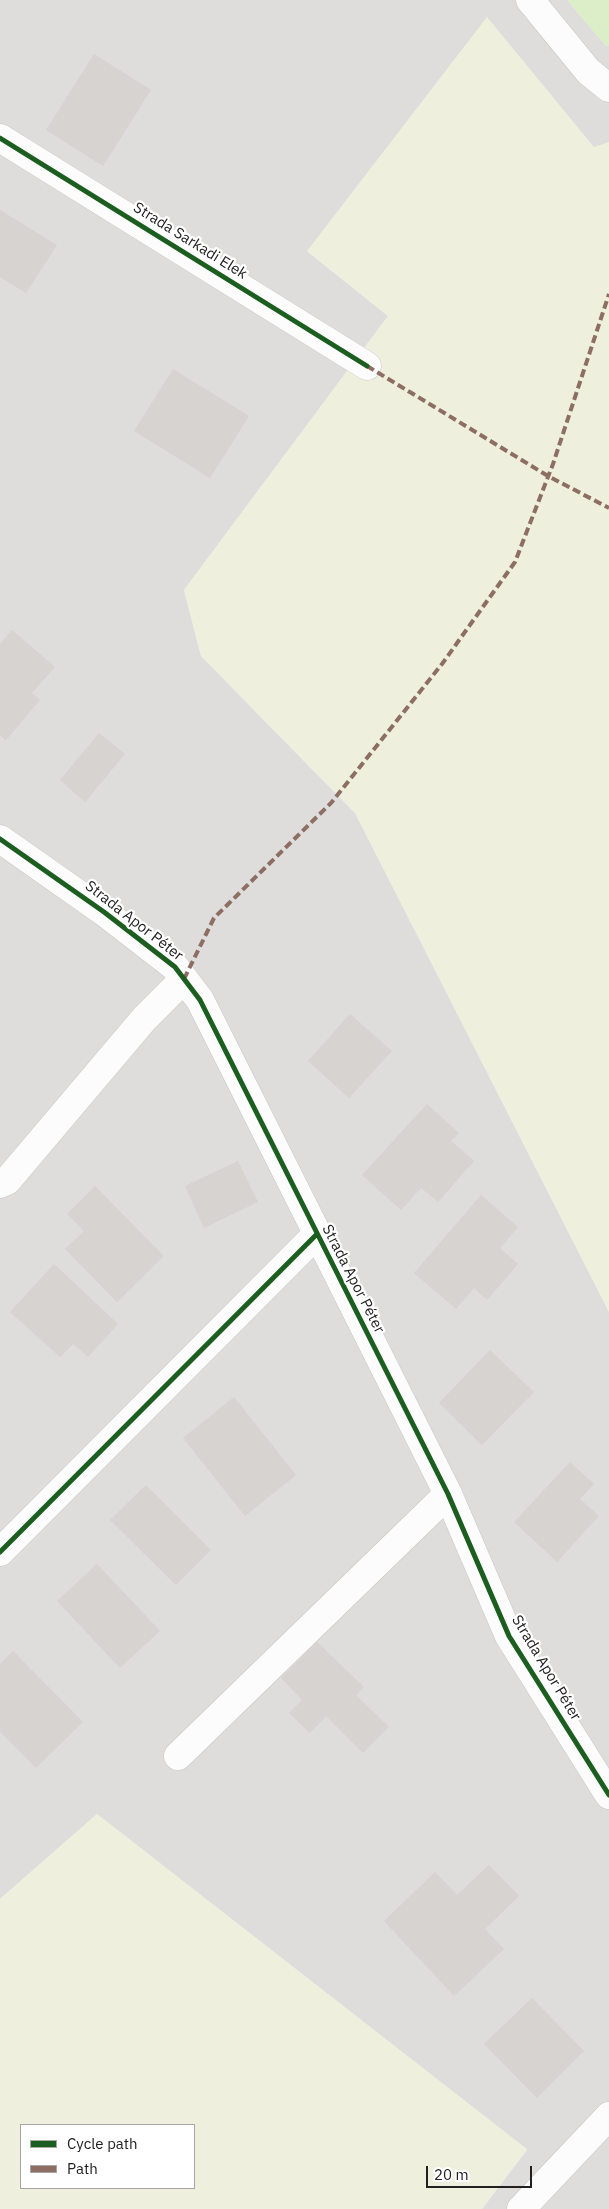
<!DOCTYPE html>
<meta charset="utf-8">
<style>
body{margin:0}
#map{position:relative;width:609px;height:2209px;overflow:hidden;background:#efedea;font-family:"IBM Plex Sans",sans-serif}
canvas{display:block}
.legend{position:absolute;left:20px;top:2124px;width:175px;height:65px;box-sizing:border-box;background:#fff;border:1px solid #a6a6a6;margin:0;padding:6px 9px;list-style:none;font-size:15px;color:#212121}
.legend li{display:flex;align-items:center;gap:10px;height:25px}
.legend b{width:25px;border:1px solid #a6a6a6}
.scale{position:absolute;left:426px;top:2166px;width:106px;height:22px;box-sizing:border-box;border:2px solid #212121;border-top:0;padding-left:6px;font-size:15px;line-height:18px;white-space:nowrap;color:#212121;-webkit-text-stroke:4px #fff;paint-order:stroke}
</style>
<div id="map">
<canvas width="609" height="2209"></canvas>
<ul class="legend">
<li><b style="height:6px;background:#1b5e20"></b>Cycle path</li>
<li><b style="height:6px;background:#8d6e63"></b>Path</li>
</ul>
<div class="scale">20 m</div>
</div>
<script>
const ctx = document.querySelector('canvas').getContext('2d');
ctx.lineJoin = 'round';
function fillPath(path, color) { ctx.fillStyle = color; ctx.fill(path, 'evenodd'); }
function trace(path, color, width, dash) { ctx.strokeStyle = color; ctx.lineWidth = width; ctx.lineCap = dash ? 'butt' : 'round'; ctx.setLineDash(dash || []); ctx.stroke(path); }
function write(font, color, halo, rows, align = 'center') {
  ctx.font = font + ' "IBM Plex Sans",sans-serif'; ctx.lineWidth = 4.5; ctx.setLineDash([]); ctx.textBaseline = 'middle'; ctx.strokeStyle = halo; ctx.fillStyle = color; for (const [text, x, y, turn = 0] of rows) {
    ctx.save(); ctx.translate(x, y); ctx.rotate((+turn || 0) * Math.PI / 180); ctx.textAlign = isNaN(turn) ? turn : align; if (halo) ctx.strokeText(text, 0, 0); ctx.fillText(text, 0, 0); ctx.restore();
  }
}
fillPath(new Path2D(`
 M 0,0 L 567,0 L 606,46 L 609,45 L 609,142 L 594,148 L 487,18 L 308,252 L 388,316 L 184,590 L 201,656 L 355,813 L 609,1312 L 609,2209 L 482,2209 L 527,2150 L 97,1814 L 0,1899 Z`), '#dedddb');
fillPath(new Path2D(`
 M 487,17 L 594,147 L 609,142 L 609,1312 L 355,813 L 201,656 L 184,590 L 388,316 L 307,251 Z
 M 97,1814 L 527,2149 L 482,2209 L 0,2209 L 0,1899 ZM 194,2125 L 194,2188 L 21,2188 L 21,2125 Z`), '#eeefdd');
fillPath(new Path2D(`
 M 567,0 L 609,0 L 609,45 L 606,46 Z`), '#dbeec7');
fillPath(new Path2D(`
 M 94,54 L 151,90 L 103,166 L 46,130 Z
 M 0,210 L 57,245 L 26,293 L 0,277 Z
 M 173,369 L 249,416 L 210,478 L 134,431 Z
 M 12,630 L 55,667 L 32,693 L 40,700 L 6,740 L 0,735 L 0,644 Z
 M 99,733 L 125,754 L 85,802 L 60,780 Z
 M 350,1014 L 392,1051 L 349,1098 L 308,1061 Z
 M 427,1104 L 459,1133 L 451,1141 L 474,1161 L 438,1202 L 421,1188 L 401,1210 L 362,1175 Z
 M 238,1161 L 258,1202 L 204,1228 L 185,1186 Z
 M 95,1186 L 164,1256 L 117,1302 L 65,1249 L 84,1231 L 67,1214 Z
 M 481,1195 L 518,1227 L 500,1248 L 518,1264 L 487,1300 L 474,1288 L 456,1309 L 414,1273 Z
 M 54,1264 L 118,1324 L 88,1357 L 73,1344 L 60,1357 L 10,1312 Z
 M 490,1350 L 534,1392 L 482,1445 L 439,1403 Z
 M 234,1397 L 296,1475 L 245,1516 L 183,1438 Z
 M 570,1462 L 594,1484 L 580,1499 L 599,1516 L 557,1562 L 514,1522 Z
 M 146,1485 L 211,1550 L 176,1585 L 110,1520 Z
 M 97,1564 L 160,1631 L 120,1668 L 57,1601 Z
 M 317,1642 L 364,1687 L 356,1695 L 389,1727 L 363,1753 L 326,1716 L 310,1733 L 289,1713 L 302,1700 L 281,1678 Z
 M 13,1651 L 83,1722 L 36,1768 L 0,1732 L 0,1664 Z
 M 489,1865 L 519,1896 L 485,1929 L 504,1949 L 454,1996 L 384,1921 L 435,1872 L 457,1895 Z
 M 532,1998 L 584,2051 L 537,2098 L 484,2044 Z`), '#d6d3d1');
const street = new Path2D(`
 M 530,0 L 588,71 L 609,88
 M 0,138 L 367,366
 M 0,839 L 104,912 L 175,967 L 200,1000 L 448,1494 L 509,1636 L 609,1795
 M 0,1184 L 7,1181 L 144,1019 L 184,979
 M 0,1552 L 316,1235
 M 178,1756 L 448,1494
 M 521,2209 L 609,2116`);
trace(street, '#c8c7c6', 29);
trace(street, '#fdfcfc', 28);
trace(new Path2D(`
 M 367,366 L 548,476 L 609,508
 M 184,979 L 214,918 L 331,803 L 442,664 L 515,562 L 553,464 L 609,294`), '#8d6e63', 4, [8, 4]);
trace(new Path2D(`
 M 0,138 L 367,366
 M 0,839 L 104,912 L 175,967 L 200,1000 L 448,1494 L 509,1636 L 609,1795
 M 0,1552 L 316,1235`), '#1b5e20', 5);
write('15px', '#212121', '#fff', [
 ["Strada Sarkadi Elek",190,241,32],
 ["Strada Apor Péter",134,921,38],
 ["Strada Apor Péter",353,1279,63],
 ["Strada Apor Péter",546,1668,59]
]);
</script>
